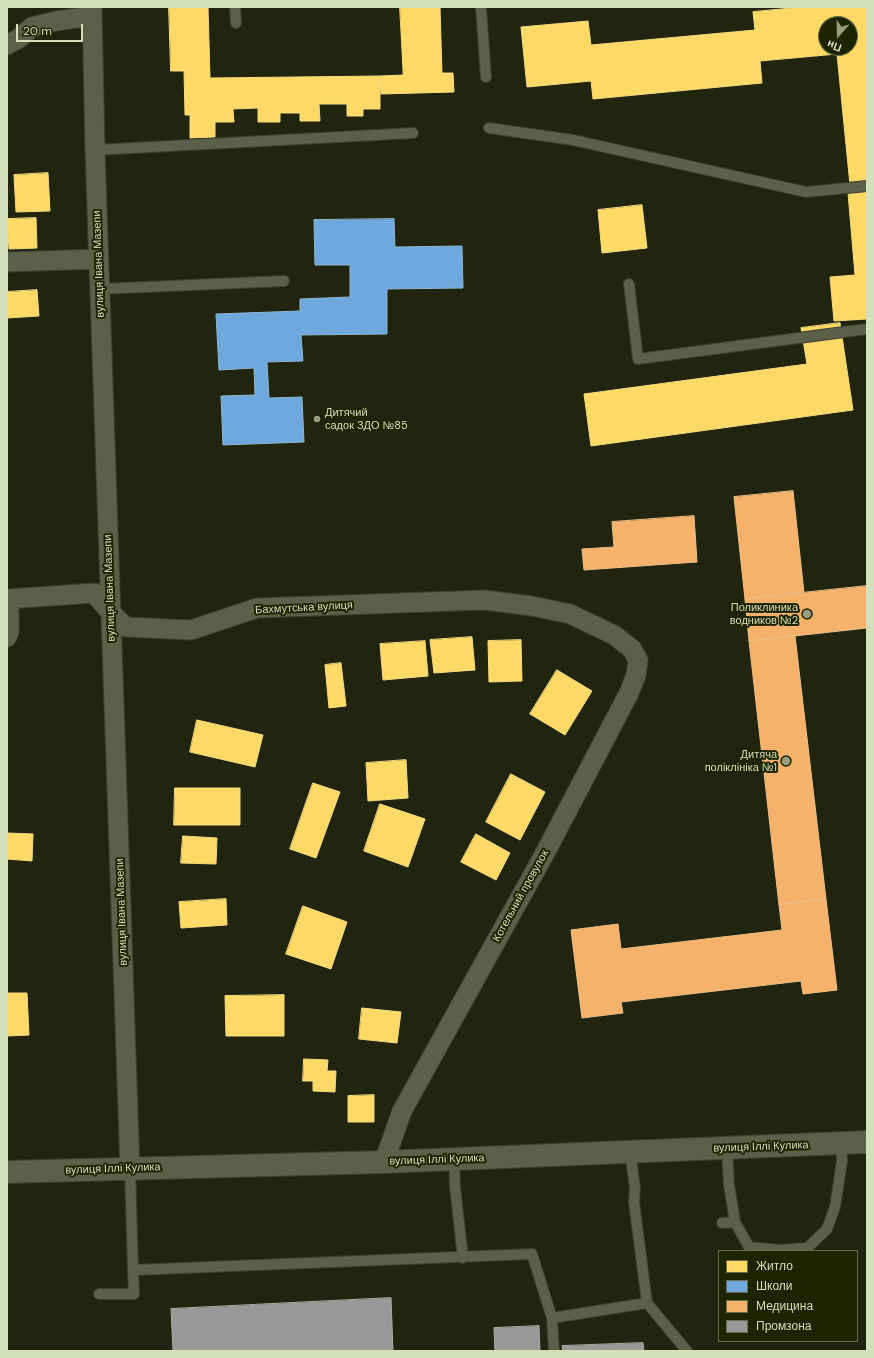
<!DOCTYPE html>
<meta charset="utf-8">
<style>
body{margin:0}
#map{position:relative;width:874px;height:1358px;overflow:hidden;background:#212510;font-family:"DM Sans",sans-serif}
canvas{display:block}
.frame{position:absolute;inset:0;border:8px solid #d6dfbb;pointer-events:none}
.legend{position:absolute;left:718px;top:1250px;width:140px;height:92px;box-sizing:border-box;background:#1d2400;border:1px solid #676f4b;margin:0;padding:5px 7px;list-style:none;font-size:12px;color:#d6dfbb}
.legend li{display:flex;align-items:center;gap:8px;height:20px}
.legend b{width:20px;border:1px solid #676f4b}
.north{position:absolute;left:818px;top:16px;width:40px;height:40px;box-sizing:border-box;background:#1d2400;border:1px solid #676f4b;border-radius:50%;rotate:200deg;font-size:11px;font-weight:700;line-height:16px;text-align:center;color:#d6dfbb}
.north::after{content:'';display:block;margin:auto;width:14px;height:18px;background:#979e7f;clip-path:polygon(50% 0,100% 100%,50% 72%,0 100%)}
.scale{position:absolute;left:16px;top:24px;width:67px;height:18px;box-sizing:border-box;border:2px solid #d6dfbb;border-top:0;padding-left:5px;font-size:12px;line-height:14px;white-space:nowrap;color:#d6dfbb;-webkit-text-stroke:3px #1d2400;paint-order:stroke}
</style>
<div id="map">
<canvas width="874" height="1358"></canvas>
<div class="frame"></div>
<ul class="legend">
<li><b style="height:11px;background:#ffd966"></b>Житло</li>
<li><b style="height:11px;background:#6fa8dc"></b>Школи</li>
<li><b style="height:11px;background:#f6b26b"></b>Медицина</li>
<li><b style="height:11px;background:#999"></b>Промзона</li>
</ul>
<div class="north">Пн</div>
<div class="scale">20 m</div>
</div>
<script>
const ctx = document.querySelector('canvas').getContext('2d');
ctx.lineJoin = 'round';
function fillPath(path, color) { ctx.fillStyle = color; ctx.fill(path, 'evenodd'); }
function trace(path, color, width, dash) { ctx.strokeStyle = color; ctx.lineWidth = width; ctx.lineCap = dash ? 'butt' : 'round'; ctx.setLineDash(dash || []); ctx.stroke(path); }
function write(font, color, halo, rows, align = 'center') {
  ctx.font = font + ' "DM Sans",sans-serif'; ctx.lineWidth = 4; ctx.setLineDash([]); ctx.textBaseline = 'middle'; ctx.strokeStyle = halo; ctx.fillStyle = color; for (const [text, x, y, turn = 0] of rows) {
    ctx.save(); ctx.translate(x, y); ctx.rotate((+turn || 0) * Math.PI / 180); ctx.textAlign = isNaN(turn) ? turn : align; if (halo) ctx.strokeText(text, 0, 0); ctx.fillText(text, 0, 0); ctx.restore();
  }
}
const homes = new Path2D(`
 M 169,7 L 208,7 L 210,78 L 380,76 L 380,109 L 363,109 L 363,116 L 347,116 L 347,104 L 319,104 L 320,121 L 300,121 L 300,113 L 280,113 L 280,122 L 258,122 L 258,108 L 233,109 L 234,122 L 215,122 L 215,137 L 190,138 L 190,115 L 185,115 L 184,71 L 171,71 Z
 M 400,7 L 440,7 L 442,73 L 453,73 L 454,92 L 381,94 L 380,76 L 403,75 Z
 M 803,7 L 867,7 L 867,183 L 850,185 L 837,54 L 760,61 L 762,83 L 593,99 L 591,81 L 527,87 L 521,27 L 588,21 L 591,45 L 755,30 L 753,12 ZM 826,24 L 850,24 L 850,48 L 826,48 Z
 M 48,173 L 50,211 L 16,212 L 14,175 Z
 M 867,191 L 867,319 L 834,321 L 830,277 L 855,275 L 848,193 Z
 M 642,205 L 647,248 L 602,253 L 598,210 Z
 M 36,218 L 37,248 L 9,249 L 7,219 Z
 M 37,290 L 39,316 L 7,318 L 7,292 Z
 M 840,323 L 853,410 L 591,446 L 584,394 L 807,364 L 801,328 Z
 M 472,637 L 475,670 L 434,673 L 430,640 Z
 M 521,640 L 522,681 L 489,682 L 488,641 Z
 M 425,641 L 428,676 L 383,680 L 380,644 Z
 M 341,663 L 346,706 L 329,708 L 325,665 Z
 M 557,670 L 592,691 L 565,735 L 530,714 Z
 M 197,720 L 263,735 L 255,767 L 190,752 Z
 M 406,760 L 408,798 L 368,801 L 366,763 Z
 M 511,774 L 545,792 L 520,840 L 486,822 Z
 M 313,783 L 340,792 L 316,858 L 290,849 Z
 M 175,788 L 240,788 L 240,825 L 174,825 Z
 M 380,804 L 425,819 L 408,867 L 364,851 Z
 M 7,833 L 33,834 L 32,861 L 7,859 Z
 M 476,834 L 510,853 L 496,880 L 461,862 Z
 M 183,836 L 217,838 L 216,864 L 181,863 Z
 M 226,899 L 227,925 L 181,928 L 179,902 Z
 M 303,906 L 347,922 L 331,969 L 286,954 Z
 M 7,993 L 27,993 L 29,1035 L 7,1036 Z
 M 284,995 L 284,1036 L 226,1036 L 225,996 Z
 M 362,1008 L 401,1012 L 397,1043 L 359,1039 Z
 M 304,1059 L 328,1060 L 327,1071 L 336,1071 L 335,1092 L 313,1091 L 313,1081 L 303,1081 Z
 M 374,1095 L 374,1122 L 348,1122 L 348,1096 Z`);
fillPath(homes, '#ffd966');
trace(homes, '#f3db80', 1);
const schools = new Path2D(`
 M 394,219 L 395,247 L 462,246 L 463,288 L 387,289 L 387,334 L 301,335 L 303,361 L 267,362 L 269,398 L 302,397 L 304,442 L 223,445 L 221,396 L 255,395 L 254,368 L 219,370 L 216,314 L 300,311 L 300,299 L 350,297 L 350,265 L 315,265 L 314,220 Z`);
fillPath(schools, '#6fa8dc');
trace(schools, '#8eb8d2', 1);
const health = new Path2D(`
 M 793,491 L 804,593 L 745,599 L 734,497 Z
 M 694,516 L 697,562 L 584,570 L 582,549 L 614,547 L 612,522 Z
 M 867,586 L 867,628 L 749,641 L 745,599 Z
 M 795,636 L 826,899 L 779,905 L 749,641 Z
 M 826,899 L 837,990 L 803,994 L 801,981 L 621,1002 L 623,1013 L 582,1018 L 571,930 L 618,924 L 621,949 L 782,930 L 779,905 Z`);
fillPath(health, '#f6b26b');
trace(health, '#ecc083', 1);
const industry = new Path2D(`
 M 391,1298 L 393,1351 L 173,1351 L 171,1309 Z
 M 539,1326 L 540,1351 L 495,1351 L 494,1328 Z
 M 643,1343 L 644,1351 L 563,1351 L 562,1346 Z`);
fillPath(industry, '#999');
trace(industry, '#abaea3', 1);
const lane = new Path2D(`
 M 235,7 L 236,23
 M 481,7 L 486,77
 M 489,128 L 573,140 L 806,192 L 867,186
 M 95,150 L 413,133
 M 629,284 L 638,359 L 867,329
 M 100,289 L 284,281
 M 727,1148 L 729,1185 L 735,1222 L 749,1247 L 779,1250 L 807,1248 L 827,1229 L 835,1207 L 842,1161 L 841,1144
 M 630,1151 L 635,1188 L 634,1202 L 647,1303
 M 454,1159 L 455,1187 L 463,1258
 M 130,1169 L 133,1270 L 532,1254 L 552,1318 L 554,1351
 M 722,1223 L 735,1222
 M 99,1294 L 134,1294 L 133,1270
 M 552,1318 L 647,1303 L 687,1351`);
const street = new Path2D(`
 M 92,7 L 95,150 L 130,1169
 M 7,45 L 18,39 L 32,27 L 56,21 L 92,16
 M 7,262 L 99,259
 M 7,599 L 94,593 L 111,613 L 126,627 L 191,630 L 257,608 L 484,600 L 532,606 L 570,614 L 614,635 L 632,649 L 638,660 L 636,675 L 629,693 L 545,853 L 402,1111 L 384,1162
 M 7,637 L 9,632 L 9,599`);
const secondary = new Path2D(`
 M 7,1172 L 384,1162 L 867,1142`);
trace(lane, '#3c412f', 12);
trace(street, '#3c412f', 21);
trace(secondary, '#3c412f', 24);
trace(lane, '#5c6048', 10);
trace(street, '#5c6048', 19);
trace(secondary, '#5c6048', 22);
for (const [x, y, r, color] of [
 [317,419,4,"#979e7f"],
 [807,614,5,"#979e7f"],
 [786,761,5,"#979e7f"]
]) { const dot = new Path2D(); dot.arc(x, y, r, 0, 2 * Math.PI); ctx.fillStyle = color; ctx.fill(dot); trace(dot, '#1d2400', 1.5); }
write('11px', '#d6dfbb', '#1d2400', [
 ["вулиця Івана Мазепи",99,264,-92],
 ["вулиця Івана Мазепи",110,588,-92],
 ["Бахмутська вулиця",304,608,-3],
 ["Котельний провулок",521,896,-61],
 ["вулиця Івана Мазепи",122,912,-92],
 ["вулиця Іллі Кулика",761,1147,-2],
 ["вулиця Іллі Кулика",437,1160,-2],
 ["вулиця Іллі Кулика",113,1169,-2]
]);
write('11px', '#d6dfbb', '#1d2400', [
 ["Дитячий",325,413,"left"],
 ["садок ЗДО №85",325,426,"left"],
 ["Поликлиника",798,608],
 ["водников №2",798,621],
 ["Дитяча",777,755],
 ["поліклініка №1",777,768]
], 'right');
</script>
